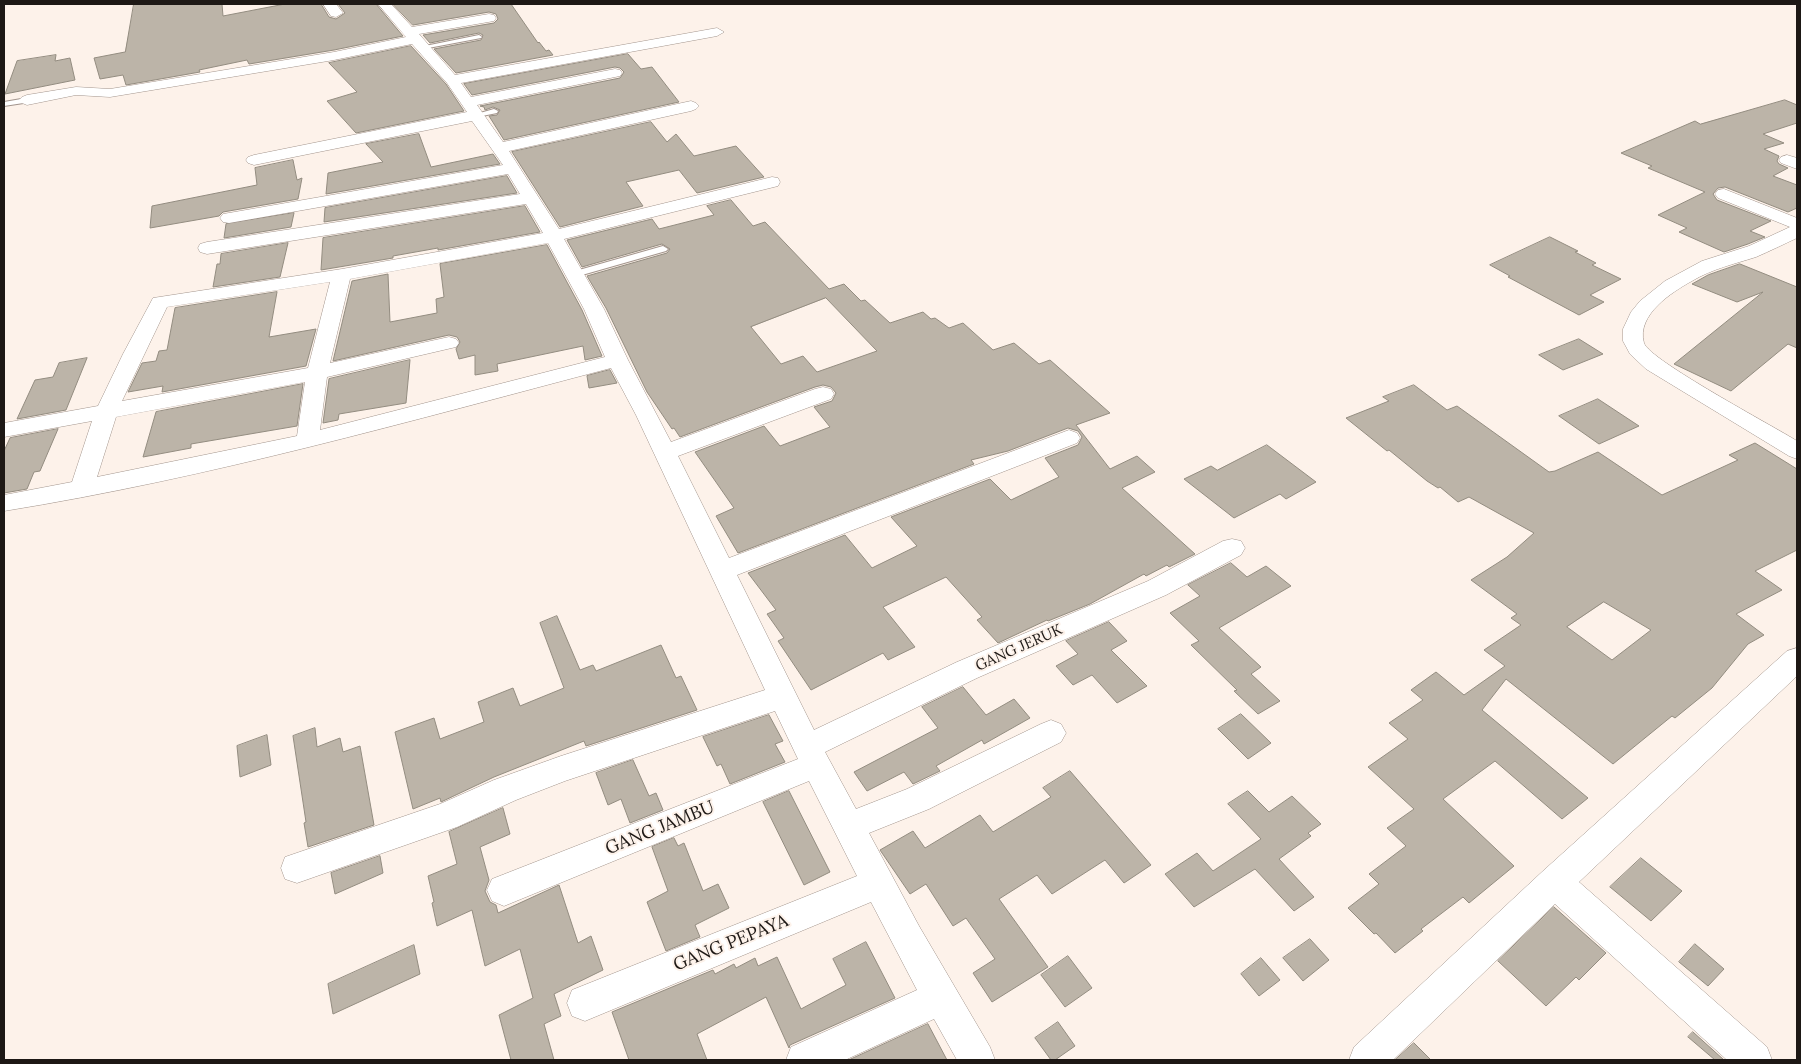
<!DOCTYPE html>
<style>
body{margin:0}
#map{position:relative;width:1801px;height:1064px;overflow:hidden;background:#fdf2ea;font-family:Lora,serif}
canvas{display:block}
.frame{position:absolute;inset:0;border:5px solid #1d1815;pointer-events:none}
</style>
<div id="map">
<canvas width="1801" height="1064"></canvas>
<div class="frame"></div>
</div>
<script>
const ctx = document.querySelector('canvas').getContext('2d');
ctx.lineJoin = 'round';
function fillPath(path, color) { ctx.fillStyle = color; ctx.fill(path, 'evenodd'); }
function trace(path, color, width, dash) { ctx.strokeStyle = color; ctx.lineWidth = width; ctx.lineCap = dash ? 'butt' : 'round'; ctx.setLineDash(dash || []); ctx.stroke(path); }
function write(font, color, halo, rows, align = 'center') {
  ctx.font = font + ' Lora,serif'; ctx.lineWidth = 4; ctx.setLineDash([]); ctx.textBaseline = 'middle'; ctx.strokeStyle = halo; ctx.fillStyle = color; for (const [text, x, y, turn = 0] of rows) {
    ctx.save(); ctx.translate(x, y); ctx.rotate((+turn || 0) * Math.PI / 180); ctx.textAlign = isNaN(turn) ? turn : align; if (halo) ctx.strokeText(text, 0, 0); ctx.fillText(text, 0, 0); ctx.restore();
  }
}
const building = new Path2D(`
 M 134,4 L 222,4 L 223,16 L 285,4 L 321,4 L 329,17 L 336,19 L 345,13 L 338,4 L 376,4 L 403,36 L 334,50 L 249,64 L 247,60 L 199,70 L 200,72 L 126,85 L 123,75 L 100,79 L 94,58 L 125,52 Z
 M 393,4 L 511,4 L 538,43 L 539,42 L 546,51 L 549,50 L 553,55 L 456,73 L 434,49 L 481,40 L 483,35 L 479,33 L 430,43 L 423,35 L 494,23 L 498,19 L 496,14 L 489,12 L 413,25 Z
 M 411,46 L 446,84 L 464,111 L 356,133 L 327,101 L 357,92 L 329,63 Z
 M 628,54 L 641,69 L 652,67 L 679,102 L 504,140 L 489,116 L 497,115 L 500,110 L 493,107 L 485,110 L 484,107 L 480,106 L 620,78 L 624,72 L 620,68 L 615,67 L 472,95 L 464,84 Z
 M 56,55 L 55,61 L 70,58 L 75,80 L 5,94 L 17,61 Z
 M 1785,100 L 1797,105 L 1797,123 L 1763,134 L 1784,143 L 1764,149 L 1779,156 L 1777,161 L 1779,164 L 1788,168 L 1773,176 L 1797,185 L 1797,208 L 1788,212 L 1725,187 L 1718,188 L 1713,194 L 1717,200 L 1771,221 L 1750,231 L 1765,237 L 1748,244 L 1724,252 L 1679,232 L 1687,228 L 1658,215 L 1705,192 L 1648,168 L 1652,166 L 1621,153 L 1695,121 L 1700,124 Z
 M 651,122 L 667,142 L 676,134 L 694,156 L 736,146 L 764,177 L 697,193 L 679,170 L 626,182 L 643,206 L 560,227 L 512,152 Z
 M 419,134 L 431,167 L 493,154 L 500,164 L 326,194 L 328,173 L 383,162 L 366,144 Z
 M 293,160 L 297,180 L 302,178 L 298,199 L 223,212 L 219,216 L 150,228 L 152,206 L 257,185 L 255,168 Z
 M 507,176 L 517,193 L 324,222 L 325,208 Z
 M 731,200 L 753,226 L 765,222 L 829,289 L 844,284 L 861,301 L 865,300 L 890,323 L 923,312 L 931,319 L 935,318 L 949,328 L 963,323 L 993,350 L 1014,343 L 1039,364 L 1050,360 L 1110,413 L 1076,425 L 1110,469 L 1137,456 L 1155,472 L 1122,488 L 1195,554 L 1169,567 L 1167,565 L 1146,576 L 1144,574 L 1090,604 L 1048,621 L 1047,620 L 998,643 L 977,620 L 982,617 L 946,577 L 883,607 L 915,647 L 888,660 L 883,653 L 811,690 L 778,641 L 784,638 L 767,614 L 776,610 L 748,573 L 845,535 L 872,568 L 917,546 L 891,517 L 990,479 L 1011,500 L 1059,477 L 1045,458 L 1078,445 L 1082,437 L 1078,431 L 1068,428 L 1008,451 L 971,460 L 974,464 L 738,553 L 716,516 L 734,508 L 695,452 L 764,426 L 780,446 L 830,427 L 814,407 L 832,401 L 836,393 L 831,387 L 823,385 L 815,387 L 680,437 L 674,428 L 672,429 L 647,392 L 606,308 L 587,276 L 667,253 L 670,249 L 662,244 L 582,267 L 567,240 L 652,219 L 659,229 L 714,215 L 707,206 ZM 826,298 L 877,351 L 817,372 L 803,356 L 781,364 L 751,327 Z
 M 525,206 L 540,232 L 438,250 L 438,248 L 393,256 L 393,258 L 321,270 L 323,238 Z
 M 294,213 L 291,227 L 224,238 L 226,224 Z
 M 1550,237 L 1578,251 L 1575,252 L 1596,263 L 1592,265 L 1621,279 L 1590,295 L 1604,302 L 1579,315 L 1508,277 L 1510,276 L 1490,265 Z
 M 288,243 L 280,277 L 213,287 L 217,264 L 220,264 L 221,254 Z
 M 547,245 L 582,310 L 602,356 L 585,360 L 583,346 L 497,364 L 498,371 L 475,375 L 475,355 L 459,359 L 456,349 L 460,342 L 457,337 L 449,335 L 333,361 L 352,281 L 388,274 L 390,322 L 437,313 L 436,299 L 444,297 L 440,264 Z
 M 1740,264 L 1797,287 L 1797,348 L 1788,344 L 1731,391 L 1674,364 L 1763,292 L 1737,302 L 1692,284 L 1708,275 Z
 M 277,292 L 269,337 L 316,329 L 306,366 L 162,392 L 163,386 L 128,392 L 142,363 L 156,361 L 159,351 L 167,350 L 175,308 Z
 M 1579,339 L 1603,354 L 1563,370 L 1539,355 Z
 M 87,358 L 66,410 L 17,419 L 35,380 L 53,377 L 59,363 Z
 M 410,360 L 406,403 L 339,414 L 338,420 L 323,423 L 329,379 Z
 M 610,370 L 617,383 L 589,388 L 587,376 Z
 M 303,384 L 297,426 L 191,444 L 191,448 L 143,457 L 156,412 Z
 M 1414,385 L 1447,410 L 1457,406 L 1549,472 L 1555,471 L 1598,452 L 1662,495 L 1738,460 L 1729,455 L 1755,443 L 1797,469 L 1797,550 L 1755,571 L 1782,590 L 1736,614 L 1764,635 L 1748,644 L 1712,688 L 1675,718 L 1672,716 L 1613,764 L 1506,679 L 1482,710 L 1588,798 L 1562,819 L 1495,761 L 1443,799 L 1514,866 L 1469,903 L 1463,897 L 1421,929 L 1423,931 L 1395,953 L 1376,933 L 1374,934 L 1348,908 L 1379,884 L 1369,874 L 1406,846 L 1387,828 L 1414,809 L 1368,767 L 1408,739 L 1389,723 L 1423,700 L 1411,690 L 1436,672 L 1464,695 L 1505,666 L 1484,650 L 1521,625 L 1511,618 L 1517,614 L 1471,580 L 1507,557 L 1534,533 L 1469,497 L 1458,502 L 1440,487 L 1438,488 L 1427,481 L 1389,450 L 1387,451 L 1346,418 L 1389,401 L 1383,397 ZM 1604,602 L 1651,630 L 1612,660 L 1567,627 Z
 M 1598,399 L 1639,426 L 1599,444 L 1559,416 Z
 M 58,429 L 40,471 L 34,472 L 27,489 L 4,493 L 4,451 L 10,438 Z
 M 1267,445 L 1316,482 L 1286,499 L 1280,494 L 1234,518 L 1184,479 L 1211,466 L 1217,470 Z
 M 1231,563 L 1247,577 L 1266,566 L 1291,586 L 1219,628 L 1261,667 L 1251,674 L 1280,701 L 1258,714 L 1234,691 L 1237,690 L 1191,645 L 1199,641 L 1170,613 L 1200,596 L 1188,585 Z
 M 557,616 L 580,670 L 593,665 L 596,671 L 661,645 L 676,678 L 681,676 L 697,710 L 586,746 L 584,741 L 494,777 L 441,802 L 440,798 L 413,809 L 395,732 L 434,718 L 440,739 L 484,722 L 478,702 L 513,688 L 520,706 L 564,688 L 540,623 Z
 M 1109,622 L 1127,641 L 1111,650 L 1147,686 L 1117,703 L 1092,675 L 1073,685 L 1056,666 L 1078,654 L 1066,641 Z
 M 963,687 L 986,715 L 1014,699 L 1030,718 L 984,744 L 982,740 L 936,766 L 940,771 L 913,784 L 904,772 L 867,791 L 854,772 L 938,728 L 922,707 Z
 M 1241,714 L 1271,743 L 1248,759 L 1218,729 Z
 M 769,715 L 783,741 L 775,744 L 785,762 L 730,784 L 721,764 L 717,766 L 703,737 Z
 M 315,728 L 317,747 L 340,738 L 343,752 L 360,746 L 374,825 L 308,847 L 304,823 L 306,822 L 293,736 Z
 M 267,735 L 271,765 L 240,777 L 237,746 Z
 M 633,760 L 649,796 L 656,793 L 663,810 L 630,823 L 621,799 L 608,805 L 596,773 Z
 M 1070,771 L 1151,865 L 1124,883 L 1105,860 L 1052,894 L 1037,875 L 999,899 L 1048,967 L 992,1002 L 973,973 L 995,959 L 966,918 L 953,926 L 926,884 L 910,894 L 880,850 L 913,831 L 925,848 L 980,815 L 993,832 L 1051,797 L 1043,788 Z
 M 789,791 L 830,872 L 804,885 L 763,802 Z
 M 1248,791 L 1269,812 L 1292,796 L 1321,824 L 1308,833 L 1311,836 L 1279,859 L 1314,897 L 1294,911 L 1255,869 L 1194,907 L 1165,874 L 1197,853 L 1213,871 L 1261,839 L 1228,804 Z
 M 503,808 L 510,834 L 480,847 L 489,880 L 485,891 L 490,902 L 496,905 L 498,913 L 559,885 L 578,943 L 591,936 L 603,970 L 554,994 L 561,1016 L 544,1024 L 554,1060 L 511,1060 L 499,1015 L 533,998 L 520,949 L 485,966 L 472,910 L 437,926 L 432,903 L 434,902 L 428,876 L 457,864 L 449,832 Z
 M 674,838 L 678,846 L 684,843 L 703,891 L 718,884 L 729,908 L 695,925 L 700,937 L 666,951 L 647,902 L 668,891 L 652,847 Z
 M 380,856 L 383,873 L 335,894 L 331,873 Z
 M 1641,858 L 1682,891 L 1651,921 L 1610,887 Z
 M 1554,907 L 1606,953 L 1579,980 L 1576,977 L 1546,1006 L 1498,961 Z
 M 1310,939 L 1329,960 L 1303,981 L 1283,958 Z
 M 866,942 L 895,998 L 790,1045 L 789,1048 L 766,997 L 697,1034 L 707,1060 L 629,1060 L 612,1012 L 713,970 L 715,974 L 734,964 L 736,968 L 755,958 L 758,966 L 777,957 L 801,1009 L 846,985 L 833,959 Z
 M 1695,944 L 1724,969 L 1708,986 L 1679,962 Z
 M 414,945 L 420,974 L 333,1014 L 328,984 Z
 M 1068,956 L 1092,988 L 1065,1007 L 1041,975 Z
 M 1261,958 L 1280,980 L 1259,996 L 1241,974 Z
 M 1058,1022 L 1075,1046 L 1055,1060 L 1051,1060 L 1035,1038 Z
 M 928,1024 L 947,1060 L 849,1060 Z
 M 1693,1032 L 1724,1060 L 1715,1060 L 1688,1037 Z
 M 1414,1043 L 1431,1060 L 1395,1060 Z`);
fillPath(building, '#bcb4a8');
trace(building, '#938c80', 1);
const service = new Path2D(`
 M 479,35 L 482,37 L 481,38 L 423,49 L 420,47 Z
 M 27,98 L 31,100 L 30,102 L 4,106 L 4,102 Z
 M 494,109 L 498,111 L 497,113 L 477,117 L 473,115 Z
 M 663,246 L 668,249 L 666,251 L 575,277 L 570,274 L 572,272 Z`);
const minor = new Path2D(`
 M 323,4 L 336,4 L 343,13 L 336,17 L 331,16 Z
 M 378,4 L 391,4 L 412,27 L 489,14 L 494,15 L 496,18 L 494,21 L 419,34 L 455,75 L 717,28 L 724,32 L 717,36 L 461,83 L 471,97 L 615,69 L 620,70 L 622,73 L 620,76 L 615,77 L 477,105 L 503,142 L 691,101 L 696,103 L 699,106 L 696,109 L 691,111 L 509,151 L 559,229 L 772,177 L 778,178 L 780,182 L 778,186 L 564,239 L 604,309 L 628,360 L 671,442 L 815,389 L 823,387 L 831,389 L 834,394 L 831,399 L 678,456 L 729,558 L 1061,433 L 1069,430 L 1077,433 L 1080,438 L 1077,443 L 737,575 L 814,730 L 957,662 L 1148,581 L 1223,541 L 1232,539 L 1241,541 L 1245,548 L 1241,555 L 1166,595 L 977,678 L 825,752 L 856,809 L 907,789 L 1041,724 L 1051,720 L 1061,724 L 1066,733 L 1061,742 L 929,809 L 869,833 L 919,926 L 990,1047 L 995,1060 L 957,1060 L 934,1019 L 845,1060 L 786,1060 L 791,1047 L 917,990 L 871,902 L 585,1021 L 572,1016 L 567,1003 L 572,990 L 857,876 L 809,781 L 504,906 L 492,901 L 487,890 L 492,879 L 798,759 L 775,711 L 565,781 L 516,800 L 457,827 L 297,883 L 285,879 L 281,868 L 285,857 L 440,804 L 494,780 L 561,756 L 765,690 L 636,415 L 611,368 C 410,421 209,478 4,511 L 4,495 L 72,482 L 92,421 L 4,437 L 4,423 L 98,406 L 123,354 L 153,298 L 342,269 L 543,233 L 526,204 L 207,254 L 200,252 L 198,248 L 200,244 L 207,242 L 520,194 L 508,174 L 229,223 L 223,222 L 220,218 L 223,214 L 229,213 L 503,165 L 472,121 L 254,165 L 248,163 L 246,160 L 248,157 L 254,155 L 467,112 L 447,83 L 412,44 L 334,60 L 110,97 L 76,95 L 27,105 L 22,103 L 19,100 L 22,97 L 27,95 L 76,87 L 110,89 L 334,52 L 406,37 ZM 548,243 L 584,309 L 605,357 L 320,430 L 327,377 L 456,347 L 459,343 L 456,339 L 449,337 L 330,363 L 350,279 ZM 330,282 L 308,368 L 122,401 L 167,307 ZM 305,382 L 297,436 L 97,477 L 116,417 Z
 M 1787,155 L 1797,158 L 1797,169 L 1781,163 L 1779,160 L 1781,157 Z
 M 1724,189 L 1797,218 L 1797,238 C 1784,244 1770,251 1756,257 C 1734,264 1712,269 1692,281 C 1672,292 1636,315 1644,343 C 1649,360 1775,427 1797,441 L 1797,459 L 1789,456 L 1646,369 L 1630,354 L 1623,341 L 1623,329 L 1631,312 L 1640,301 L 1665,281 L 1702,261 L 1749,246 L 1790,227 L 1718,198 L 1715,194 L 1718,190 Z
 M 1797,648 L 1797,676 L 1579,882 L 1767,1047 L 1772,1060 L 1727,1060 L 1555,904 L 1393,1060 L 1349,1060 L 1354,1047 L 1543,871 L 1787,651 Z`);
trace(service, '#a3958d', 2);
trace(minor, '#a3958d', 1);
fillPath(service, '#fff');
fillPath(minor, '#fff');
write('15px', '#1d1815', '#fdf2ea', [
 ["GANG JERUK",1019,648,-24]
]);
write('18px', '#1d1815', '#fdf2ea', [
 ["GANG JAMBU",660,828,-22],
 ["GANG PEPAYA",731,943,-22]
]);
</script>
